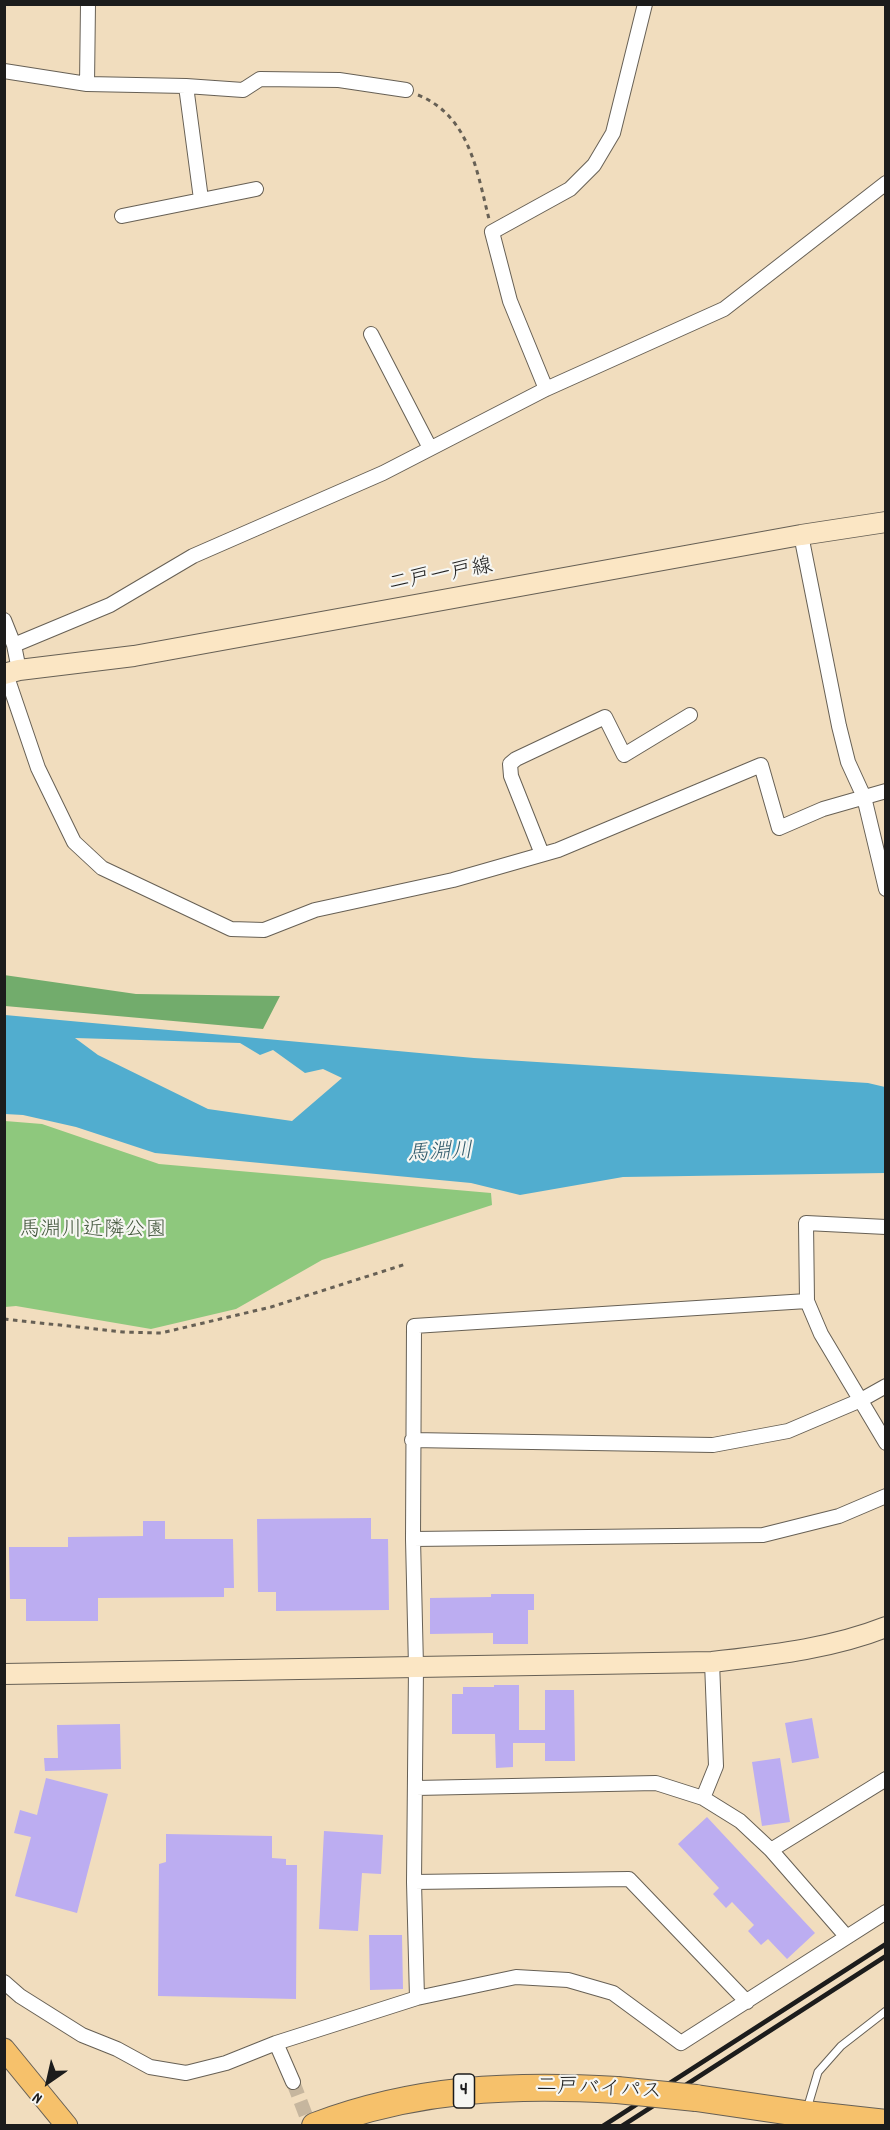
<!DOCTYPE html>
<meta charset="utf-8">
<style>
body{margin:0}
#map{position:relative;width:890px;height:2130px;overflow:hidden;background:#f1ddbe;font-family:Dekko,sans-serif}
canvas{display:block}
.frame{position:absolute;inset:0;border:6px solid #1c1c1c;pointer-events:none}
.north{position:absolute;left:18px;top:2052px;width:60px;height:60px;-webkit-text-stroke:4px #f6f6f2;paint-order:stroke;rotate:214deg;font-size:16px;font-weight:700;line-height:24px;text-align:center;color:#1c1c1c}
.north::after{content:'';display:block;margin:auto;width:21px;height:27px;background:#1c1c1c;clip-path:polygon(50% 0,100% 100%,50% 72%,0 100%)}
</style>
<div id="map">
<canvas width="890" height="2130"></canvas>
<div class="frame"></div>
<div class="north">N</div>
</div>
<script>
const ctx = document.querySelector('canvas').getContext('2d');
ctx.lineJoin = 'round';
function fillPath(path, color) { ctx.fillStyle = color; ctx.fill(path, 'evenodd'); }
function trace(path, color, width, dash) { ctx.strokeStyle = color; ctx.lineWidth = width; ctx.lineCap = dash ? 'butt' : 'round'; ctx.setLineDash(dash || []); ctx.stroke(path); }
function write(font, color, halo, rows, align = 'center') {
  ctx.font = font + ' Dekko,"Klee One",sans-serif'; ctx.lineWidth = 4.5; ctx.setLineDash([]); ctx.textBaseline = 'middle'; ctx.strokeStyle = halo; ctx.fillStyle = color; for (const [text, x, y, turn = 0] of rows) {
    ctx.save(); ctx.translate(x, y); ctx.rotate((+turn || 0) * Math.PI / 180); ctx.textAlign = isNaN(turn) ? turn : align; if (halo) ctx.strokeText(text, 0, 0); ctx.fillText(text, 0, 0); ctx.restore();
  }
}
fillPath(new Path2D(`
 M 5,1121 L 42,1124 L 159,1164 L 491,1193 L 492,1205 L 322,1260 L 236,1309 L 151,1329 L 16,1306 L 5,1307 Z`), '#8ec87d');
fillPath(new Path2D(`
 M 4,975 L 136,994 L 280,996 L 263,1029 L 5,1006 Z`), '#72ac6c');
fillPath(new Path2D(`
 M 5,1015 L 474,1058 L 868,1083 L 885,1087 L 885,1173 L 623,1177 L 520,1195 L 471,1183 L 155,1153 L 76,1127 L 23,1115 L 5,1114 ZM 75,1038 L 240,1043 L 260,1055 L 273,1050 L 305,1073 L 323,1069 L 342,1078 L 292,1121 L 208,1109 L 98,1055 Z`), '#51adcf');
fillPath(new Path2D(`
 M 371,1518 L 371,1539 L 388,1539 L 389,1610 L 276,1611 L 276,1592 L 258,1592 L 257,1519 Z
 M 143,1521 L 165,1521 L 165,1539 L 233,1539 L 234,1588 L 224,1588 L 224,1597 L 98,1598 L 98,1621 L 26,1621 L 26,1599 L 10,1599 L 9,1547 L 68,1547 L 68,1537 L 143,1536 Z
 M 491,1594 L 534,1594 L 534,1610 L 528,1610 L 528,1644 L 493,1644 L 493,1633 L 430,1634 L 430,1598 L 491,1597 Z
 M 494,1685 L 519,1685 L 519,1730 L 545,1730 L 545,1690 L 574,1690 L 575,1761 L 545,1761 L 545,1743 L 513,1743 L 513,1767 L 496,1768 L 495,1734 L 452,1734 L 452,1694 L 463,1694 L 463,1687 L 494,1687 Z
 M 812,1718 L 819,1758 L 792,1763 L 785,1723 Z
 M 120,1724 L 121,1769 L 45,1771 L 44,1758 L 58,1758 L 57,1725 Z
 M 780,1758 L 790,1822 L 762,1826 L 752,1762 Z
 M 46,1778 L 108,1794 L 77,1913 L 15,1896 L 31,1837 L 14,1833 L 20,1810 L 37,1815 Z
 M 707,1817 L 815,1933 L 787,1959 L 768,1939 L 761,1945 L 748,1931 L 754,1925 L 732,1902 L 726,1908 L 713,1894 L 719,1888 L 678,1844 Z
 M 324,1831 L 383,1835 L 381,1874 L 362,1873 L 358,1931 L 319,1929 Z
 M 166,1834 L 272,1836 L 272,1858 L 286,1859 L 286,1865 L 297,1865 L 296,1999 L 158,1996 L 159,1864 L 166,1862 Z
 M 369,1935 L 402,1935 L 403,1989 L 370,1990 Z`), '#bcadf1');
trace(new Path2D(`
 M 293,2082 L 310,2126`), '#c6b69e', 14, [14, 7]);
const lane = new Path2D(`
 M 807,2109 L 818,2072 L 841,2046 L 886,2011`);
const street = new Path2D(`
 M 4,71 L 87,84 L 186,86 L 243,90 L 260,79 L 339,80 L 406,90
 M 87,84 L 88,4
 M 186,86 L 201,199
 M 122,216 L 256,189
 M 371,334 L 430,448
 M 546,389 L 510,301 L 492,232 L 570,189 L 594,165 L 613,133 L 645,4
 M 801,535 L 839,726 L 848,762 L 864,797 L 886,889
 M 4,620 L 14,645 L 19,670
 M 14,645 L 110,605 L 193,556 L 383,473 L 546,389 L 724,309 L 886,183
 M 6,674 L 38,768 L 74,842 L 102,868 L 231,929 L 264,930 L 315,910 L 453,880 L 558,850 L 761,765 L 779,828 L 823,809 L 886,791
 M 542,854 L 511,776 L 510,764 L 516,759 L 605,717 L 624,755 L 690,715
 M 886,1227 L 806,1223 L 807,1301 L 821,1334 L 886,1443
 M 412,1440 L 713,1445 L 788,1431 L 861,1400 L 886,1386
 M 413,1539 L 763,1535 L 839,1516 L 886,1496
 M 416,1788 L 656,1783 L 703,1798 L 740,1821 L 771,1850 L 846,1936
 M 703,1798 L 716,1766 L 712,1662
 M 771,1850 L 886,1779
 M 414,1882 L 629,1879 L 747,2002
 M 4,1982 L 20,1996 L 82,2035 L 117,2049 L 150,2067 L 186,2073 L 226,2063 L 276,2043 L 417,1998 L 516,1977 L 568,1980 L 613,1993 L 681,2043 L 886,1912
 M 417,1998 L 414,1882 L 416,1667 L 413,1539 L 414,1326 L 807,1301
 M 276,2043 L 293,2082`);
const secondary = new Path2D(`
 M 4,674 L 19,670 L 134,656 L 801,535 L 886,522
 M 4,1674 L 712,1662 C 771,1655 830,1649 886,1627`);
const primary = new Path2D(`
 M 4,2049 L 67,2126`);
const highway = new Path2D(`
 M 696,2098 L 805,2114 L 886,2123
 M 315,2126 C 415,2088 511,2084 617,2090`);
trace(lane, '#676055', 9);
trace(street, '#676055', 16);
trace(secondary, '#676055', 22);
trace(primary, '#676055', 23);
trace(highway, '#676055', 28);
trace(new Path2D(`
 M 418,95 C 470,116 477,172 489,219
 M 4,1319 L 123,1332 L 161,1333 L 271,1307 L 406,1264`), '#676055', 3, [4.5, 4.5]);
trace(lane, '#fff', 7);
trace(street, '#fff', 14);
trace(secondary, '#fbe6c4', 20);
trace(primary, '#f6c16b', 21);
trace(highway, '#f6c16b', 26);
trace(new Path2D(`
 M 603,2126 L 886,1944
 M 622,2126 L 886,1956`), '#1c1c1c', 4.5);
const highwayBridge = new Path2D(`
 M 617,2090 L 696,2098`);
trace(highwayBridge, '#676055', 28, []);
trace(highwayBridge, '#f6c16b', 26);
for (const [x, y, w] of [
 [464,2091,21]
]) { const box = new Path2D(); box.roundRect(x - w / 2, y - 17, w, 34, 4.5); ctx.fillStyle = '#f6f6f2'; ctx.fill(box); trace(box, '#1c1c1c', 1.5); }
write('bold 20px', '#1c1c1c', null, [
 ["4",464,2091]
]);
write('21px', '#1c1c1c', '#f6f6f2', [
 ["二戸一戸線",441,577,-10],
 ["二戸バイパス",599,2091,3]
]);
write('21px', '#44583e', '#f6f6f2', [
 ["馬淵川近隣公園",93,1232]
]);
write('italic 22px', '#345d6d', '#f6f6f2', [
 ["馬淵川",440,1155,-3]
]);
</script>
